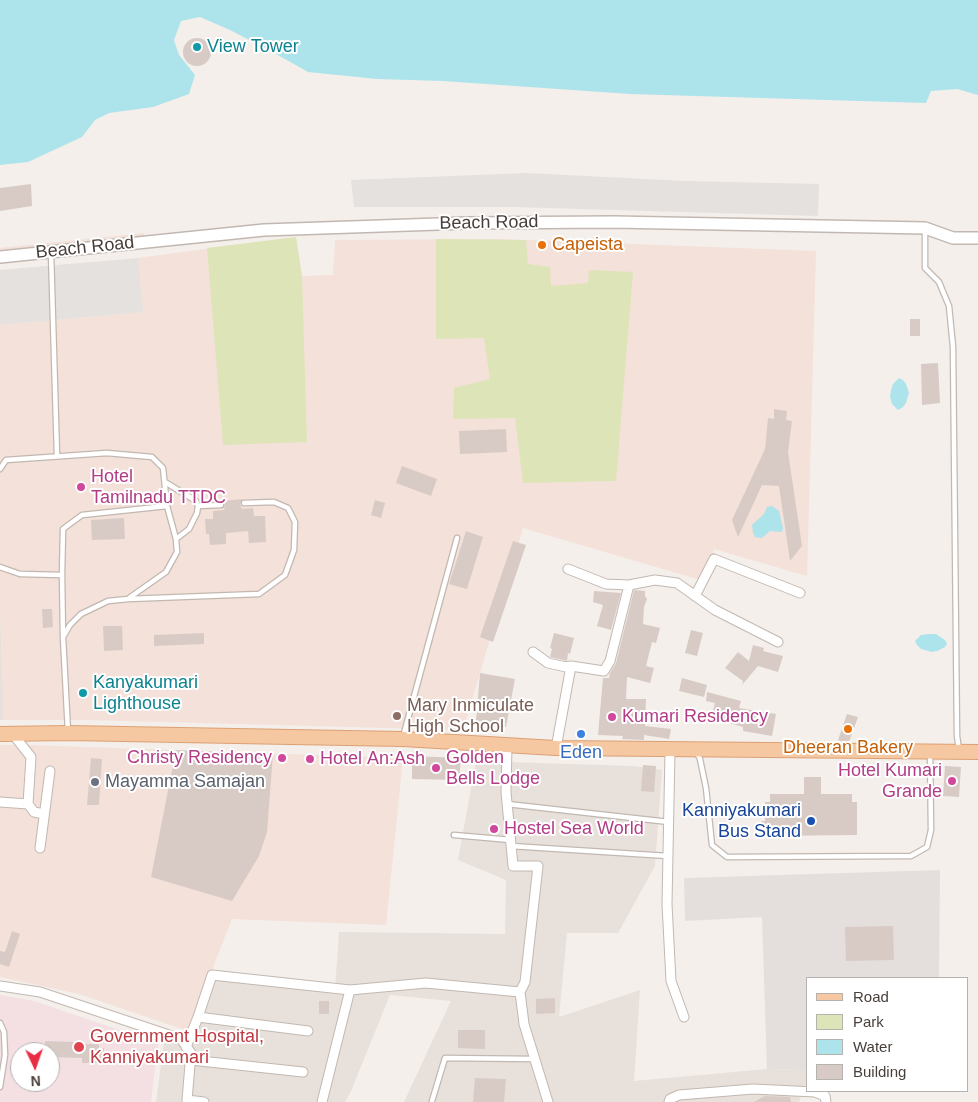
<!DOCTYPE html>
<html>
<head>
<meta charset="utf-8">
<style>
	body { margin:0 }
	#map { position:relative; width:978px; height:1102px; overflow:hidden; background:#f4efeb; font-family:Arial,sans-serif }
	canvas { display:block }
	.legend { position:absolute; left:806px; top:977px; width:162px; height:115px; box-sizing:border-box; background:#fff; border:1px solid #b6b2b0; margin:0; padding:6px 9px; list-style:none; font-size:15px; color:#483f3a }
	.legend li { display:flex; align-items:center; gap:10px; height:25px }
	.legend b { width:25px; border:1px solid #b6b2b0 }
	.north { position:absolute; left:10px; top:1042px; width:50px; height:50px; box-sizing:border-box; background:#fff; border:1px solid #b6b2b0; border-radius:50%; rotate:177deg; font-size:14px; font-weight:700; line-height:20px; text-align:center; color:#483f3a }
	.north::after { content:''; display:block; margin:auto; width:18px; height:22px; background:#e92e44; clip-path:polygon(50% 0,100% 100%,50% 72%,0 100%) }
</style>
</head>
<body>
<div id="map">
<canvas width="978" height="1102"></canvas>
<ul class="legend">
<li><b style="height:6px;background:#f6c8a2"></b>Road</li>
<li><b style="height:14px;background:#dde5b8"></b>Park</li>
<li><b style="height:14px;background:#ade3eb"></b>Water</li>
<li><b style="height:14px;background:#d8cbc5"></b>Building</li>
</ul>
<div class="north">N</div>
</div>
<script>
const g = document.querySelector('canvas').getContext('2d');
g.lineJoin = 'round';
function fill(path, color) {
  g.fillStyle = color;
  g.fill(path, 'evenodd');
}
function shape(rows) {
  const path = new Path2D();
  for (const r of rows) {
    if (r.length === 3) {
      path.moveTo(r[0] + r[2], r[1]);
      path.arc(r[0], r[1], r[2], 0, 2 * Math.PI);
      continue;
    }
    path.moveTo(r[0], r[1]);
    for (let i = 2; i < r.length; i += 2) path.lineTo(r[i], r[i + 1]);
  }
  return path;
}
function strokePath(path, color, width, dash) {
  g.strokeStyle = color;
  g.lineWidth = width;
  g.lineCap = dash ? 'butt' : 'round';
  g.setLineDash(dash || []);
  g.stroke(path);
}
function drawText(font, color, halo, rows, align = 'center') {
  g.font = font + ' Arial,sans-serif';
  g.lineWidth = 4;
  g.setLineDash([]);
  g.textBaseline = 'middle';
  g.strokeStyle = halo;
  g.fillStyle = color;
  for (const [text, x, y, turn = 0] of rows) {
    g.save();
    g.translate(x, y);
    g.rotate((+turn || 0) * Math.PI / 180);
    g.textAlign = isNaN(turn) ? turn : align;
    if (halo) g.strokeText(text, 0, 0);
    g.fillText(text, 0, 0);
    g.restore();
  }
}
const residential = shape([
	[0,604,4,720,0,720],
	[476,761,633,766,662,770,655,866,618,933,567,933,559,1017,640,990,634,1081,767,1069,807,1070,807,1081,799,1102,404,1102,451,1001,390,995,351,1091,345,1102,156,1102,164,1042,188,1031,212,971,335,988,339,932,505,934,506,880,458,860]
]);
const commercial = shape([
	[144,233,144,240,0,254,0,248],
	[296,237,302,276,333,275,335,240,502,239,816,251,807,576,714,549,704,581,523,528,463,730,87,720,4,720,0,604,0,325,142,312,138,258],
	[0,745,30,745,403,758,386,925,232,919,188,1031,79,994,0,977]
]);
const industrial = shape([
	[940,870,939,978,807,978,807,1070,767,1069,762,917,685,921,684,878]
]);
const medical = shape([
	[0,995,34,1001,158,1043,151,1102,0,1102],
	[20,1052,50,1052,50,1082,20,1082]
]);
const green = shape([
	[296,237,302,276,307,442,223,445,207,248],
	[436,239,526,240,528,264,550,267,551,286,588,283,589,270,633,272,616,481,523,483,515,418,453,419,454,388,490,379,484,338,436,339]
]);
const parking = shape([
	[526,173,685,181,819,184,818,216,514,207,354,207,351,180],
	[138,258,143,312,0,325,0,270]
]);
const water = shape([
	[0,0,978,0,978,95,957,89,931,91,926,103,630,94,443,81,377,79,308,72,269,50,230,30,200,17,181,21,174,40,179,55,195,75,189,94,153,107,109,113,95,120,82,137,28,162,0,165],
	[899,378,903,380,906,384,909,393,906,403,903,407,898,410,892,404,890,396,891,390,893,384],
	[772,506,779,511,783,528,782,532,770,531,762,538,755,537,753,533,752,525,764,514,767,507],
	[929,634,936,634,945,640,947,644,945,647,937,651,932,652,921,649,917,645,915,641,921,635]
]);
const building = shape([
	[197,52,14],
	[31,184,32,206,0,211,0,188],
	[910,319,920,319,920,336,910,336],
	[938,363,940,403,922,405,921,364],
	[774,409,787,411,786,420,792,421,788,452,802,546,790,561,779,486,762,485,738,537,732,520,765,449,768,418,774,419],
	[506,429,507,452,460,454,459,431],
	[402,466,437,479,431,496,396,483],
	[242,499,240,504,242,509,253,508,254,516,265,516,266,542,249,543,248,531,226,533,226,544,210,545,209,534,206,534,205,519,213,519,213,511,224,510,225,504,223,501],
	[375,500,385,503,381,518,371,515],
	[124,518,125,539,92,540,91,520],
	[466,531,483,537,467,589,449,584],
	[513,541,526,545,493,642,480,637],
	[634,590,645,591,645,596,647,599,644,607,643,624,660,628,656,643,652,642,646,666,654,668,650,683,627,677,626,699,646,699,645,726,671,729,669,739,644,735,644,740,622,739,623,736,598,735,603,678,609,678,610,673,616,663],
	[594,591,621,593,611,630,597,626,603,605,593,602],
	[42,609,52,609,53,627,43,628],
	[103,626,122,626,123,650,104,651],
	[691,630,703,633,697,656,685,653],
	[204,633,204,644,154,646,154,635],
	[554,633,574,638,570,654,568,653,567,661,550,657,552,649,550,648],
	[753,645,764,648,763,651,783,656,778,672,758,666,742,685,743,681,725,668,738,652,749,661],
	[480,673,515,679,506,727,476,721],
	[682,678,707,685,704,697,679,691],
	[707,692,741,701,739,708,776,714,772,736,743,731,743,727,711,718,715,703,706,701],
	[847,714,858,717,849,742,843,742,838,740],
	[176,750,273,754,267,832,259,856,232,901,151,877],
	[412,756,461,758,459,780,412,779],
	[91,758,102,759,99,805,87,805],
	[643,765,656,766,654,792,641,791],
	[945,766,961,767,959,797,943,796],
	[804,777,821,777,821,794,852,794,852,802,857,802,857,835,761,836,761,821,765,821,765,802,770,802,770,794,804,794],
	[893,926,894,960,846,961,845,927],
	[12,931,20,934,9,967,0,964,0,951,5,952],
	[555,998,555,1013,536,1014,536,999],
	[319,1001,329,1001,329,1014,319,1014],
	[458,1030,485,1030,485,1049,458,1048],
	[45,1041,74,1042,74,1044,99,1044,99,1048,104,1048,103,1063,82,1063,82,1058,50,1057,50,1052,45,1052],
	[475,1078,506,1079,504,1102,473,1102],
	[765,1096,790,1097,791,1102,754,1102]
]);
const service = shape([
	[925,228,925,268,939,282,949,306,953,347,957,736,959,750],
	[51,253,57,456],
	[0,469,6,460,107,453,152,457,163,468,167,506,176,539,177,552,166,572,129,598],
	[165,482,196,501,198,506],
	[176,539,189,529,197,513,198,506,221,505],
	[0,567,20,574,62,575],
	[63,637,70,625,81,614,108,601,128,599,259,594,285,575,294,550,295,522,288,508,274,502,244,503],
	[68,732,63,637,62,575,63,529,82,515,167,506],
	[403,737,457,538],
	[696,751,700,759,706,788,712,845,727,857,911,856,927,847,931,830,930,753],
	[507,804,669,822],
	[454,835,511,840],
	[511,846,668,856],
	[0,1023,4,1032,5,1055,0,1087],
	[432,1101,445,1058,534,1059]
]);
const minor = shape([
	[568,569,606,584,629,585,655,580,677,583,715,610,778,642],
	[695,596,714,559,800,593],
	[533,652,548,663,566,667,571,666],
	[507,746,506,792,513,866,538,866,525,982,520,992,524,1024,548,1102],
	[556,748,571,666,604,671,610,661,629,585],
	[670,750,667,904,671,981,684,1017],
	[0,802,28,804,31,757,12,733],
	[28,804,34,812,44,814],
	[40,848,50,771],
	[0,986,40,992,181,1039,191,1053,187,1100,204,1102],
	[198,1017,212,975,350,990],
	[186,1047,198,1017,308,1031],
	[191,1060,303,1072],
	[322,1102,350,990,426,983,520,992],
	[669,1102,670,1099,679,1095,753,1089,815,1092,825,1096,826,1102]
]);
const tertiary = shape([
	[0,257,264,230,467,223,614,222,925,228,953,238,978,238]
]);
const primary = shape([
	[0,734,68,733,403,739,556,748,978,752]
]);
const markers = [
	[197,47,5,"#0f9aa8"],
	[542,245,5,"#e8710a"],
	[81,487,5,"#d1479c"],
	[83,693,5,"#0f9aa8"],
	[397,716,5,"#8d6e63"],
	[612,717,5,"#d1479c"],
	[848,729,5,"#e8710a"],
	[581,734,5,"#3f7fe0"],
	[282,758,5,"#d1479c"],
	[310,759,5,"#d1479c"],
	[436,768,5,"#d1479c"],
	[952,781,5,"#d1479c"],
	[95,782,5,"#6b7280"],
	[811,821,5,"#1a4fb4"],
	[494,829,5,"#d1479c"],
	[79,1047,6,"#e0444e"]
];
const cultureNames = [
	["View Tower",207,47],
	["Kanyakumari",93,683],
	["Lighthouse",93,704]
];
const streetNames = [
	["Beach Road",489,223,-1],
	["Beach Road",85,248,-6]
];
const foodNames = [
	["Capeista",552,245],
	["Dheeran Bakery",848,748,"center"]
];
const hotelNames = [
	["Hotel",91,477],
	["Tamilnadu TTDC",91,498],
	["Kumari Residency",622,717],
	["Christy Residency",272,758,"right"],
	["Golden",446,758],
	["Bells Lodge",446,779],
	["Hotel An:Ash",320,759],
	["Hotel Kumari",942,771,"right"],
	["Grande",942,792,"right"],
	["Hostel Sea World",504,829]
];
const educationNames = [
	["Mary Inmiculate",407,706],
	["High School",407,727]
];
const shopNames = [
	["Eden",581,753]
];
const worshipNames = [
	["Mayamma Samajan",105,782]
];
const transitNames = [
	["Kanniyakumari",801,811],
	["Bus Stand",801,832]
];
const healthNames = [
	["Government Hospital,",90,1037],
	["Kanniyakumari",90,1058]
];
fill(residential, '#e8e0da');
fill(commercial, '#f4e1d9');
fill(industrial, '#e4dfdd');
fill(medical, '#f4e0e3');
fill(green, '#dde5b8');
fill(parking, '#e4e1df');
fill(water, '#ade3eb');
fill(building, '#d8cbc5');
strokePath(service, '#c2b8b1', 7);
strokePath(minor, '#c2b8b1', 11);
strokePath(tertiary, '#c2b8b1', 14);
strokePath(primary, '#dba073', 16);
strokePath(service, '#fff', 4.5);
strokePath(minor, '#fff', 9);
strokePath(tertiary, '#fff', 11);
strokePath(primary, '#f6c8a2', 14);
for (const [x, y, r, color] of markers) {
  const dot = new Path2D();
  dot.arc(x, y, r, 0, 2 * Math.PI);
  g.fillStyle = color;
  g.fill(dot);
  strokePath(dot, '#fff', 2);
}
drawText('18px', '#0d838f', '#fff', cultureNames, 'left');
drawText('18px', '#483f3a', '#fff', streetNames);
drawText('18px', '#c56008', '#fff', foodNames, 'left');
drawText('18px', '#b23c85', '#fff', hotelNames, 'left');
drawText('18px', '#785e54', '#fff', educationNames, 'left');
drawText('18px', '#366cbe', '#fff', shopNames);
drawText('18px', '#5b616d', '#fff', worshipNames, 'left');
drawText('18px', '#164399', '#fff', transitNames, 'right');
drawText('18px', '#be3a42', '#fff', healthNames, 'left');
</script>
</body>
</html>
